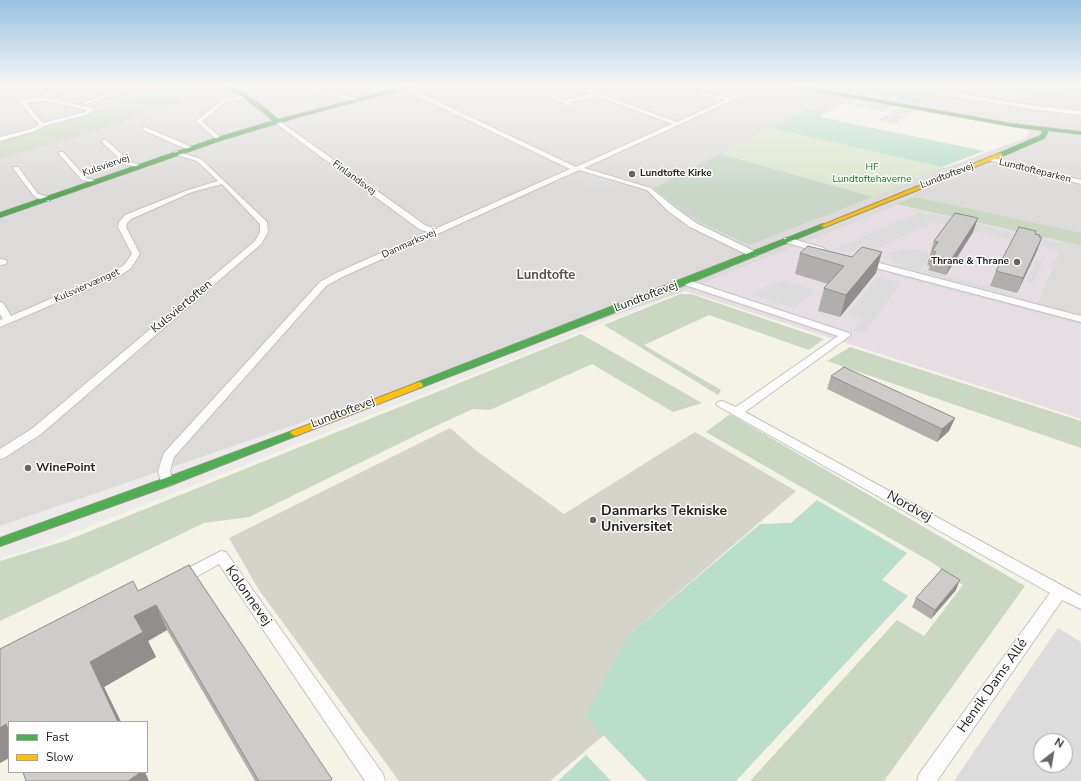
<!DOCTYPE html>
<html>
<head>
<meta charset="utf-8">
<style>
	body { margin:0 }
	#map { position:relative; width:1081px; height:781px; overflow:hidden; background:#edebe9; font-family:"Nunito Sans",sans-serif }
	canvas { display:block }
	.legend { position:absolute; left:8px; top:721px; width:140px; height:52px; box-sizing:border-box; background:#fff; border:1px solid #a5a5a5; margin:0; padding:5px 7px; list-style:none; font-size:12px; color:#1f1f1f }
	.legend li { display:flex; align-items:center; gap:8px; height:20px }
	.legend b { width:20px; border:1px solid #a5a5a5 }
	.north { position:absolute; left:1033px; top:733px; width:40px; height:40px; box-sizing:border-box; background:#fff; border:1px solid #a5a5a5; border-radius:50%; rotate:31deg; font-size:11px; font-weight:700; line-height:16px; text-align:center; color:#1f1f1f }
	.north::after { content:''; display:block; margin:auto; width:14px; height:18px; background:#676666; clip-path:polygon(50% 0,100% 100%,50% 72%,0 100%) }
</style>
</head>
<body>
<div id="map">
<canvas width="1081" height="781"></canvas>
<ul class="legend">
<li><b style="height:5px;background:#4caf50"></b>Fast</li>
<li><b style="height:5px;background:#ffc107"></b>Slow</li>
</ul>
<div class="north">N</div>
</div>
<script>
const g = document.querySelector('canvas').getContext('2d');
g.lineJoin = 'round';
function fill(path, color) {
  g.fillStyle = color;
  g.fill(path, 'evenodd');
}
function shape(rows) {
  const path = new Path2D();
  for (const r of rows) {
    path.moveTo(r[0], r[1]);
    for (let i = 2; i < r.length; i += 2) path.lineTo(r[i], r[i + 1]);
  }
  return path;
}
function strokePath(path, color, width, dash) {
  g.strokeStyle = color;
  g.lineWidth = width;
  g.lineCap = dash ? 'butt' : 'round';
  g.setLineDash(dash || []);
  g.stroke(path);
}
function drawText(font, color, halo, rows, align = 'center') {
  g.font = font + ' "Nunito Sans",sans-serif';
  g.lineWidth = 3;
  g.setLineDash([]);
  g.textBaseline = 'middle';
  g.strokeStyle = halo;
  g.fillStyle = color;
  for (const [text, x, y, turn = 0] of rows) {
    g.save();
    g.translate(x, y);
    g.rotate((+turn || 0) * Math.PI / 180);
    g.textAlign = isNaN(turn) ? turn : align;
    if (halo) g.strokeText(text, 0, 0);
    g.fillText(text, 0, 0);
    g.restore();
  }
}
const residential = shape([
	[0,85,1081,85,1081,317,1037,305,1063,242,898,205,685,291,0,526]
]);
const industrial = shape([
	[898,205,1063,242,1037,305,1081,317,1081,419,685,291]
]);
const education = shape([
	[843,103,883,111,892,106,1023,129,1030,132,1025,138,945,168,771,128,808,109,827,112],
	[685,291,1081,419,1081,781,0,781,0,559,37,547],
	[9,722,147,722,147,772,9,772],
	[1041,741,1065,741,1065,765,1041,765]
]);
const construction = shape([
	[450,428,478,452,564,514,695,432,796,491,629,635,604,735,550,781,399,781,259,590,229,538]
]);
const grass = shape([
	[337,85,406,85,376,93],
	[771,128,942,167,873,197,720,154]
]);
const forest = shape([
	[180,85,212,86,173,98,185,103,183,104,135,115,126,122,0,159,0,140,96,112],
	[797,85,843,85,860,88,848,94],
	[914,197,1081,233,1081,245,896,204],
	[680,294,691,294,824,339,809,350,709,315,644,345,721,390,718,395,604,325],
	[581,334,702,403,673,412,592,364,490,410,473,409,425,431,249,517,204,523,0,621,0,561,68,540],
	[850,347,1081,421,1081,448,827,361],
	[730,414,1025,586,884,781,750,781,897,620,924,636,963,585,933,563,706,432]
]);
const cemetery = shape([
	[720,154,873,197,749,245,698,221,681,210,654,188]
]);
const pitch = shape([
	[878,85,950,85,920,103,862,93],
	[961,85,1081,85,1081,95,1065,95,1063,101],
	[808,109,827,112,820,117,984,151,942,167,771,128],
	[817,500,907,553,882,580,908,596,736,781,647,781,586,717,629,635,760,524,791,523],
	[586,755,611,781,558,781]
]);
const parking = shape([
	[899,108,914,111,894,124,878,120],
	[580,173,587,175,589,174,620,182,604,190,566,180],
	[919,213,927,215,929,213,1072,246,1069,253,928,221,925,222,930,224,867,253,861,251,841,251,835,248],
	[906,249,930,252,927,254,930,256,918,272,898,266,890,259,890,254,892,252],
	[1036,260,1043,262,1033,284,1026,282],
	[924,270,1025,297,1024,300,922,273],
	[892,271,1081,321,1081,325,890,274],
	[877,277,901,283,864,333,854,330,863,318,848,314],
	[782,280,816,290,795,308,750,294],
	[1058,628,1081,642,1081,781,954,781],
	[1041,741,1065,741,1065,765,1041,765]
]);
const street = shape([
	[9,85,17,85,11,87,9,85],
	[72,85,79,85,47,96,42,95,72,85],
	[136,85,143,85,87,104,82,103,136,85],
	[290,85,299,85,361,100,358,102,290,85],
	[522,85,528,85,535,89,531,90,522,85],
	[569,85,576,85,677,122,725,100,700,95,700,93,730,98,760,85,766,85,584,168,651,188,674,207,696,223,756,252,757,254,756,256,750,256,690,227,668,211,647,190,579,170,342,277,326,286,174,457,170,471,173,482,172,485,167,486,162,485,158,471,164,453,320,282,336,273,428,232,419,229,274,122,274,120,278,120,425,225,435,229,570,169,403,89,403,87,407,87,576,167,672,124,597,96,569,102,574,104,571,106,549,97,552,95,564,100,592,94,569,85],
	[0,91,9,93,10,94,0,98,0,94,1,94,0,94,0,91],
	[954,93,1029,105,1081,111,1081,115,1029,109,952,96,952,94,954,93],
	[245,95,248,97,247,98,226,102,202,121,221,138,221,140,217,140,196,121,222,100,245,95],
	[46,97,94,109,89,114,44,126,35,131,0,141,0,137,31,129,39,125,19,101,19,99,24,100,46,97],
	[46,101,87,110,85,112,43,123,26,103,46,101],
	[145,127,192,147,193,148,190,150,181,147,143,130,142,129,145,127],
	[102,140,106,140,130,162,140,165,140,167,126,165,102,142,102,140],
	[176,151,201,159,267,222,268,232,261,244,41,434,4,458,0,459,0,449,33,428,255,241,260,232,260,224,222,184,192,192,131,219,127,223,126,227,140,254,130,269,119,276,0,327,0,320,3,319,0,314,0,302,3,303,11,316,113,272,124,265,132,254,118,227,119,222,125,215,188,190,218,181,197,161,174,154,173,153,176,151],
	[59,152,63,152,86,178,96,181,96,183,82,180,59,154,59,152],
	[990,157,1081,180,1081,184,988,160,987,159,990,157],
	[14,167,18,167,38,194,49,197,49,201,43,201,34,196,13,168,14,167],
	[784,238,790,238,824,248,825,250,824,252,818,252,784,242,784,238],
	[0,259,6,260,7,262,6,264,0,265,0,259],
	[864,259,1081,316,1081,322,861,264,860,262,864,259],
	[685,279,849,333,851,335,745,412,1081,596,1081,609,1062,600,937,781,917,781,919,774,1050,593,718,406,716,404,718,402,722,401,736,407,838,336,682,284,681,282,682,280,685,279],
	[221,551,226,552,383,774,385,781,365,781,219,564,187,582,182,584,177,582,175,578,177,574,221,551]
]);
const fast = shape([
	[217,85,223,85,241,92,266,109,278,120,412,85,419,85,301,116,221,140,0,217,0,213,217,138,274,121,262,111,239,94,217,85],
	[784,85,793,85,1012,124,1081,132,1081,134,1047,130,1047,133,1044,138,1000,157,997,155,998,154,1040,136,1043,133,1042,130,1012,126,784,85],
	[823,224,825,225,825,227,677,288,422,387,419,388,415,385,416,383,823,224],
	[295,430,298,431,300,433,298,435,171,485,0,546,0,538,163,479,295,430]
]);
const slow = shape([
	[1000,153,1003,155,1002,156,825,227,820,226,1000,153],
	[419,382,422,383,423,385,422,387,298,435,295,436,290,433,292,431,419,382]
]);
const wall = shape([
	[978,218,973,232,946,275,928,270,930,266,927,265,934,241],
	[1035,234,1039,237,1037,251,1017,293,990,286,996,271],
	[800,253,876,273,840,317,818,311,824,288,828,284,795,274],
	[831,376,955,418,949,431,937,442,827,389],
	[189,565,332,781,255,781,167,630,148,641,156,657,104,687,121,722,9,722,9,758,0,763,0,649,133,581,138,591],
	[956,590,931,619,912,607,916,598]
]);
const shadedWall = shape([
	[978,218,973,232,946,275,951,260],
	[1042,237,1037,251,1017,293,1023,278],
	[882,252,876,273,840,317,846,295],
	[955,418,949,431,937,442,942,429],
	[960,580,956,590,931,619,935,610],
	[156,605,167,630,148,641,156,657,104,687,121,722,118,722,90,662,134,616],
	[6,724,9,728,9,758,0,763,0,728],
	[141,772,145,772,149,781,128,781]
]);
const building = shape([
	[955,213,978,218,951,260,933,256,936,252,932,251,938,242,934,241,955,213],
	[1019,227,1036,231,1035,234,1040,235,1039,237,1042,237,1023,278,996,271,1019,227],
	[808,246,852,257,862,247,882,252,846,295,824,288,844,266,800,253,808,246],
	[844,367,955,418,942,429,831,376,844,367],
	[189,565,332,779,330,781,259,781,156,605,134,616,143,632,90,662,118,722,9,722,9,732,6,724,0,728,0,649,133,581,138,591,189,565],
	[942,569,960,580,935,610,916,598,942,569],
	[23,772,141,772,128,781,26,781,23,772]
]);
const markers = [
	[632,174,4,"#676666"],
	[1017,262,4,"#676666"],
	[28,468,4,"#676666"],
	[593,520,4,"#676666"]
];
const farStreetnames = [
	["Kulsviervej",106,166,-19],
	["Lundtofteparken",1035,171,14],
	["Lundtoftevej",947,176,-21],
	["Finlandsvej",354,178,36],
	["Danmarksvej",409,244,-24],
	["Kulsviervænget",87,286,-24]
];
const farParknames = [
	["HF",872,168],
	["Lundtoftehaverne",872,180]
];
const farPoinames = [
	["Lundtofte Kirke",640,174],
	["Thrane & Thrane",1009,262,"right"]
];
const streetNames = [
	["Lundtoftevej",646,297,-21],
	["Kulsviertoften",182,307,-40],
	["Lundtoftevej",343,413,-21]
];
const poiNames = [
	["WinePoint",36,468]
];
const farDistrictnames = [
	["Lundtofte",546,276]
];
const nearStreetnames = [
	["Nordvej",909,507,29],
	["Kolonnevej",248,596,55],
	["Henrik Dams Allé",993,686,-55]
];
const nearPoinames = [
	["Danmarks Tekniske",601,512],
	["Universitet",601,528]
];
fill(residential, '#dcdbda');
fill(industrial, '#e6dee3');
fill(education, '#f5f3e6');
fill(construction, '#d5d4cb');
fill(grass, '#dbe6cb');
fill(forest, '#cbd8c1');
fill(cemetery, '#c9d6c8');
fill(pitch, '#b9decc');
fill(parking, '#dddcdc');
strokePath(street, '#c3c2c1', 2);
strokePath(fast, '#949583', 2);
strokePath(slow, '#949583', 2);
fill(street, '#fcfcfc');
fill(fast, '#4caf50');
fill(slow, '#ffc107');
fill(wall, '#b1afae');
fill(shadedWall, '#908f8d');
fill(building, '#ceccca');
strokePath(building, '#908f8d', 1);
const sky = g.createLinearGradient(0, 0, 0, 194);
sky.addColorStop(0, '#98c2e3');
sky.addColorStop(0.44, '#f7f6f5');
sky.addColorStop(1, '#f7f6f500');
g.fillStyle = sky;
g.fillRect(0, 0, 1081, 194);
for (const [x, y, r, color] of markers) {
  const dot = new Path2D();
  dot.arc(x, y, r, 0, 2 * Math.PI);
  g.fillStyle = color;
  g.fill(dot);
  strokePath(dot, '#fff', 1.5);
}
drawText('10px', '#1f1f1f', '#fff', farStreetnames);
drawText('10px', '#19711b', '#fff', farParknames);
drawText('bold 10px', '#1f1f1f', '#fff', farPoinames, 'left');
drawText('12px', '#1f1f1f', '#fff', streetNames);
drawText('bold 12px', '#1f1f1f', '#fff', poiNames, 'left');
drawText('bold 13px', '#525252', '#fff', farDistrictnames);
drawText('14px', '#1f1f1f', '#fff', nearStreetnames);
drawText('bold 14px', '#1f1f1f', '#fff', nearPoinames, 'left');
</script>
</body>
</html>
